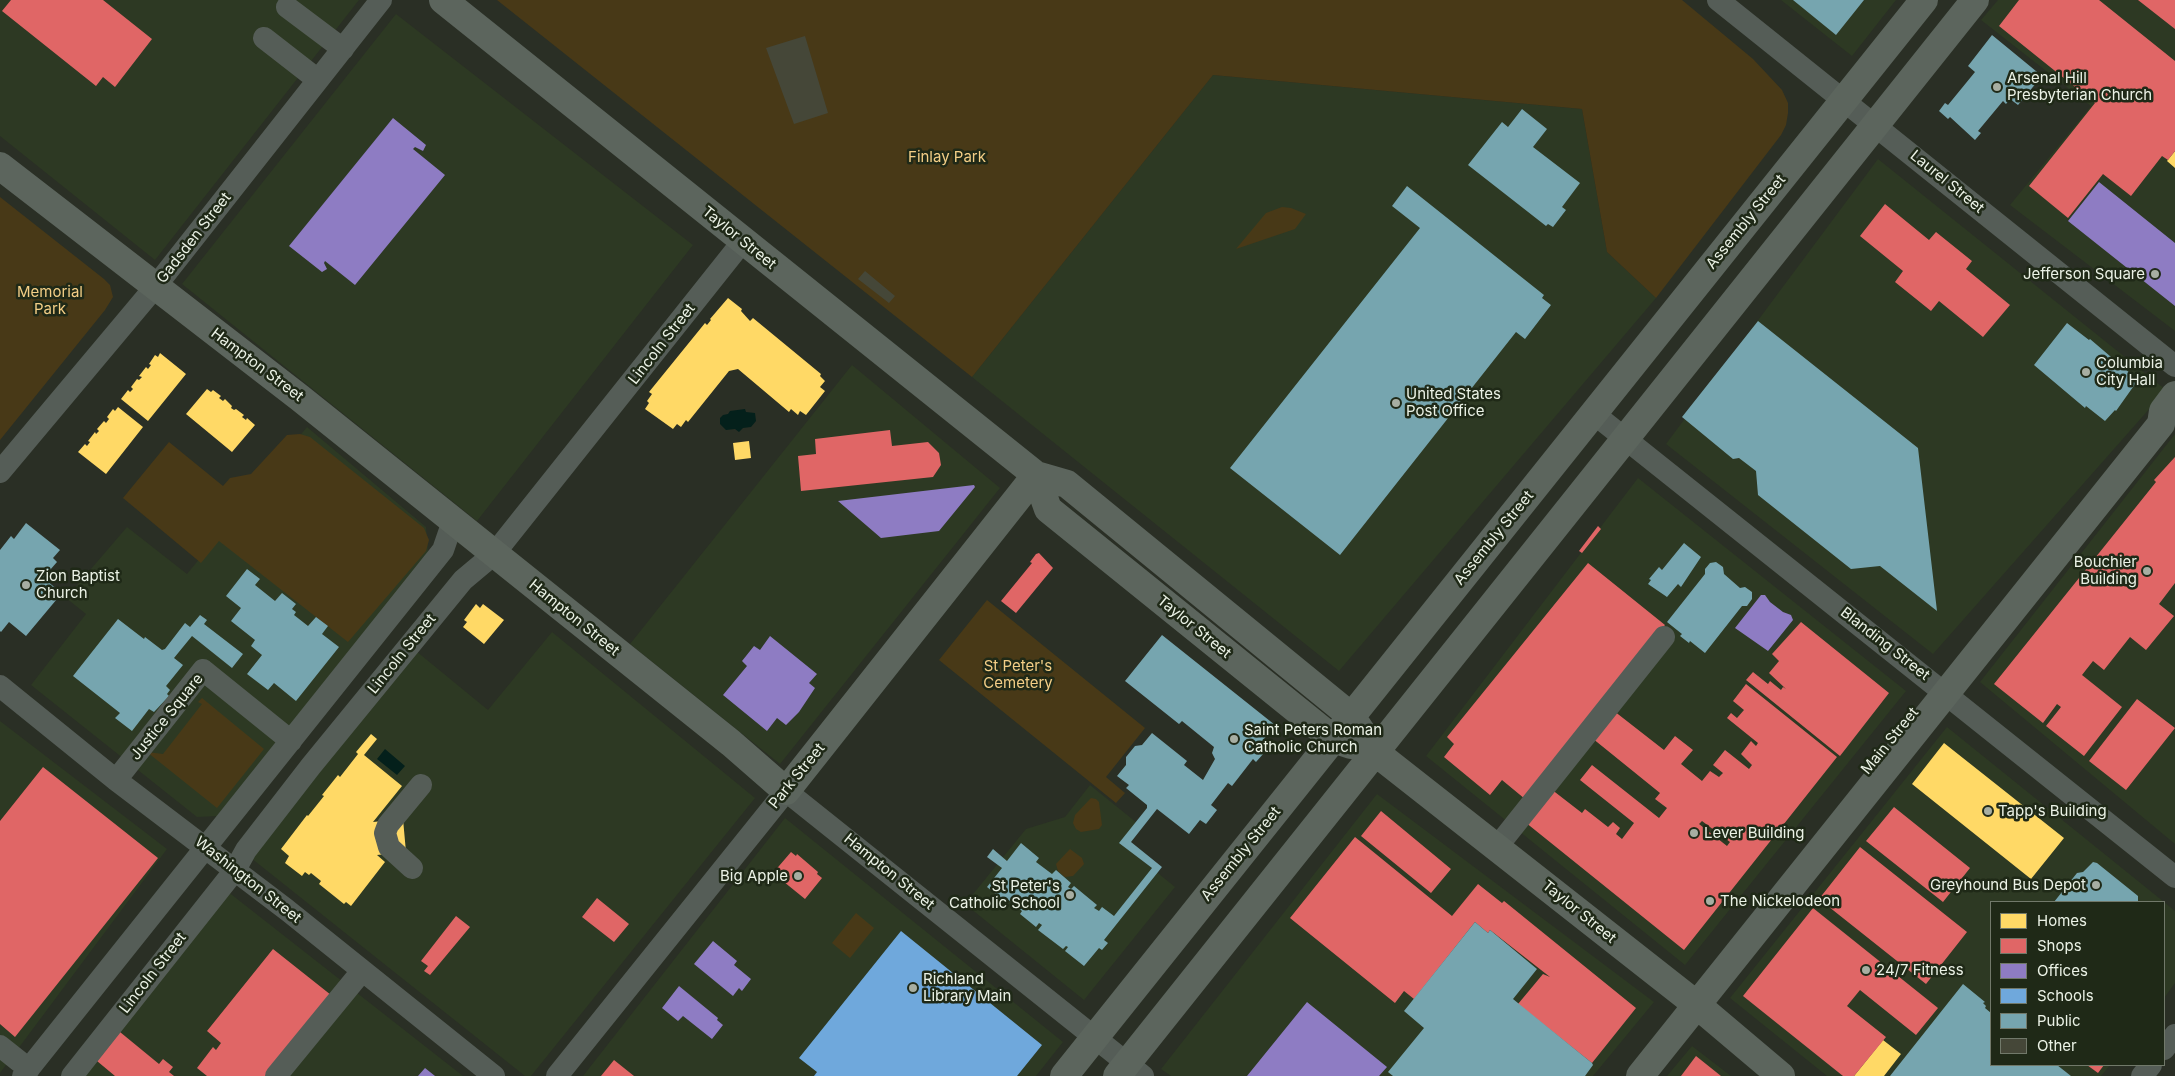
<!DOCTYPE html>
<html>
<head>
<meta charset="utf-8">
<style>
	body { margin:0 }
	#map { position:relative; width:2175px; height:1076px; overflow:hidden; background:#2a2f25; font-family:Inter,sans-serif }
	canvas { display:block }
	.legend { position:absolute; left:1990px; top:901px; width:175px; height:165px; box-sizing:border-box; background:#1f2917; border:1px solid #71796a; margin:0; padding:6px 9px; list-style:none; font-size:15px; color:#ebf2e6 }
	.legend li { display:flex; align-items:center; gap:10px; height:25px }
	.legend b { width:25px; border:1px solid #71796a }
</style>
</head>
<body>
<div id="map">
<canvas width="2175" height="1076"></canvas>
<ul class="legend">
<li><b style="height:14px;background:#ffd966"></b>Homes</li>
<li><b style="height:14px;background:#e06666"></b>Shops</li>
<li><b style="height:14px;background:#8e7cc3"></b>Offices</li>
<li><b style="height:14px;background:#6fa8dc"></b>Schools</li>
<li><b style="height:14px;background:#76a5af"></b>Public</li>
<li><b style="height:14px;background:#454738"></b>Other</li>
</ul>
</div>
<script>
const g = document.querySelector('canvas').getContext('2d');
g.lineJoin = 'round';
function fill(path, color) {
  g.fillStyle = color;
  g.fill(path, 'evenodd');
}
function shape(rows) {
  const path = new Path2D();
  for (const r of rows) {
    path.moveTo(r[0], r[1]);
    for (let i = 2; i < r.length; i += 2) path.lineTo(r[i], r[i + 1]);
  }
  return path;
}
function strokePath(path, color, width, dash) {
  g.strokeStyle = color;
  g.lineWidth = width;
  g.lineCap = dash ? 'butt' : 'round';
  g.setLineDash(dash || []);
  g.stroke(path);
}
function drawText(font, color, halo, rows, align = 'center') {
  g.font = font + ' Inter,sans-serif';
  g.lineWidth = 5;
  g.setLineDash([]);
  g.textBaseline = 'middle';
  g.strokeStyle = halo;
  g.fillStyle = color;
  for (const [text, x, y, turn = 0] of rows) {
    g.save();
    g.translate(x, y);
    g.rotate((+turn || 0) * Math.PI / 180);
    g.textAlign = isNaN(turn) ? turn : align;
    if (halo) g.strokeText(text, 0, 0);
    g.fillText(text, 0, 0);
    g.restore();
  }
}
const built = shape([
	[0,0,359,0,155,260,0,136],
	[1781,0,1896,0,1852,56],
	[1998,0,2175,0,2175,331,2010,205,2091,106,1981,20],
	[396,14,693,245,477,521,182,284],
	[1213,75,1582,109,1607,252,1656,298,1339,671,972,377],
	[1878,159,2166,390,1933,654,1666,444],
	[852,365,1000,488,780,764,630,644],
	[307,427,426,527,428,553,217,816,197,817,31,685,86,614,66,598,127,527,187,574],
	[2175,434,2175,844,1980,682],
	[1638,478,1906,691,1685,965,1426,756],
	[552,632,755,798,531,1076,525,1076,251,858,416,651,488,710],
	[0,721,167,849,0,1073],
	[1947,727,2164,902,1991,902,1991,1065,2110,1065,2101,1076,1827,1076,1730,998],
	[1090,785,1137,823,1121,843,1175,887,1084,1000,965,904,1026,829,1065,817],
	[1377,794,1654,1002,1593,1076,1171,1076,1161,1069],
	[785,818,1063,1042,1036,1076,583,1076],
	[227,891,463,1076,82,1076],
	[2164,902,2175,911,2175,983,2164,998],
	[1692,1046,1731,1076,1667,1076]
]);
const green = shape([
	[497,0,1682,0,1753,59,1782,90,1788,103,1788,113,1786,125,1781,135,1656,298,1607,252,1582,109,1213,75,972,377],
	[0,197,104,279,110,285,113,297,105,310,0,440],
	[1282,207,1291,208,1306,214,1295,229,1236,249,1266,213],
	[300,434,310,437,424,528,429,540,426,551,348,642,219,541,201,563,123,498,169,442,223,486,230,478,251,474,287,435],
	[987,600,1145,728,1106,777,1125,793,1116,803,939,660],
	[202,698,264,749,217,808,147,752,163,754,202,704,198,702],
	[1091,798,1096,799,1099,802,1102,825,1099,829,1081,832,1076,829,1073,823,1075,815],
	[1070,849,1082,858,1084,864,1073,876,1065,877,1058,871,1056,864],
	[856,913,874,928,850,958,832,943]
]);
const water = shape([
	[745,409,746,412,755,413,756,421,751,427,743,428,739,432,735,429,726,430,720,424,720,418,723,415,728,414,730,411],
	[385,749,405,766,397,775,377,759]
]);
const homes = shape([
	[2175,151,2175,168,2167,161],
	[728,298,742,309,741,311,750,321,753,318,821,374,820,376,825,381,820,387,825,391,806,415,800,411,798,415,791,409,789,412,738,369,729,371,688,422,686,420,681,427,677,424,673,429,645,409,649,403,647,401,652,394,649,392,705,323,707,325,711,320,710,319],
	[160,353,186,374,148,421,121,399,128,390,130,392,133,389,131,387,137,379,139,380,142,377,139,376,146,367,148,369,151,365,149,364,155,355,158,357],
	[207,389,211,392,213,390,221,396,219,398,223,401,225,399,232,406,231,408,234,410,236,409,244,415,242,417,246,420,247,418,255,425,232,452,186,414],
	[118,407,143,427,106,474,78,452,85,444,87,446,90,442,88,441,95,432,96,434,99,431,97,429,104,421,106,423,109,419,107,417,113,409,115,411],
	[749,441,751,458,735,460,733,443],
	[476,604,480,608,483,604,504,620,484,644,463,627,467,622,464,620],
	[371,734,377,739,364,755,402,786,373,822,403,819,406,852,377,855,385,862,351,906,346,902,344,904,319,884,321,881,311,873,309,875,305,872,302,876,285,863,289,856,281,849,307,815,308,816,324,796,322,795,338,775,340,777,358,754,356,752],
	[1944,743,2064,838,2031,879,1912,784],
	[1883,1040,1901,1054,1884,1076,1854,1076]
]);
const shops = shape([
	[11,0,103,0,152,39,115,87,103,77,96,86,2,11],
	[2019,0,2099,0,2175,61,2175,151,2168,160,2162,156,2131,196,2103,174,2068,218,2029,186,2095,103,1999,26],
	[2138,0,2175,0,2175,29],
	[1885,204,1929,240,1936,232,1972,261,1966,269,2010,305,1983,337,1939,301,1931,311,1895,282,1903,271,1860,236],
	[890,430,892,446,928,442,939,453,941,465,933,477,801,491,798,456,816,454,815,439],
	[2175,457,2175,583,2159,604,2174,616,2146,650,2130,637,2104,670,2093,661,2082,675,2122,707,2084,756,2046,726,2061,707,2057,704,2043,723,1994,684,2156,482,2154,480],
	[1598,526,1601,529,1582,553,1579,551],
	[1039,553,1053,568,1016,613,1001,601,1032,563,1030,562,1036,554],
	[1588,563,1665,625,1525,799,1502,780,1490,795,1444,757,1454,744,1447,737],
	[1801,622,1889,693,1840,756,1746,680,1753,672,1768,684,1770,681,1781,690,1783,687,1786,689,1769,673,1779,661,1772,654],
	[1746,684,1837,757,1684,950,1525,822,1551,789,1582,813,1585,809,1608,827,1613,822,1620,828,1616,834,1622,839,1634,823,1580,780,1592,765,1659,818,1667,808,1655,799,1660,793,1592,738,1614,711,1664,750,1675,736,1693,750,1681,764,1702,781,1710,771,1719,777,1723,773,1713,765,1725,750,1749,769,1752,765,1741,754,1751,741,1756,746,1758,743,1727,718,1731,713,1737,718,1744,710,1733,701],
	[1702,821,1730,842,1727,846,1699,824],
	[2137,699,2175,728,2126,790,2089,761],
	[43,767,158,858,15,1037,0,1024,0,821],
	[1894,807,1970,868,1943,902,1866,841],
	[1381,811,1451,869,1431,893,1361,836],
	[1355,837,1452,916,1478,884,1502,903,1504,901,1636,1008,1592,1063,1518,1004,1543,974,1550,977,1490,930,1488,933,1475,922,1414,999,1404,991,1395,1003,1290,918],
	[1860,847,1967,932,1926,984,1819,899],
	[791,852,796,856,797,854,818,872,817,874,822,878,805,899,773,873],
	[597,898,629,924,614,942,582,917],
	[1813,908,1938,1008,1916,1035,1860,990,1847,1006,1886,1037,1854,1076,1843,1076,1743,996],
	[456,916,470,927,430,975,424,971,428,966,421,961],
	[273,949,331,995,267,1076,207,1076,197,1068,213,1047,216,1050,221,1043,207,1031],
	[120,1032,159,1064,163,1059,173,1067,169,1072,174,1076,115,1076,97,1061],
	[1696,1056,1721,1076,1681,1076],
	[614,1060,634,1076,601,1076],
	[2087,1065,2104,1065,2098,1073]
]);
const offices = shape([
	[393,118,426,145,423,151,415,147,413,149,445,175,355,285,325,261,324,263,327,269,322,272,289,246],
	[2099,182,2175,243,2175,306,2068,221],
	[974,485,975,487,939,531,881,538,838,501],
	[1761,595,1765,595,1770,602,1783,612,1791,615,1793,620,1768,651,1735,628],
	[770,636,817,674,809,683,815,688,799,712,786,725,777,718,767,731,723,695,747,666,742,661,754,646,760,650],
	[713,941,737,961,734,965,751,979,742,991,739,988,733,996,694,964],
	[679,986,718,1018,717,1020,723,1025,712,1039,683,1016,678,1021,662,1008],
	[1307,1002,1387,1067,1379,1076,1247,1076],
	[425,1068,435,1076,418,1076]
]);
const schools = shape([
	[901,931,1042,1045,1017,1076,814,1076,817,1072,799,1058]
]);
const public = shape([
	[1793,0,1864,0,1836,35],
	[1992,35,2042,76,2018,105,2010,99,2006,104,2003,101,1978,131,1981,133,1975,140,1950,117,1948,119,1939,111,1945,103,1948,105,1975,72,1968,66],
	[1522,109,1547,129,1533,147,1580,183,1562,207,1566,210,1553,227,1548,224,1546,226,1468,165,1502,122,1508,127],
	[1407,186,1544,295,1542,298,1551,305,1525,339,1516,332,1340,555,1230,468,1420,228,1392,206],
	[1758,321,1918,448,1937,611,1880,566,1851,569,1758,495,1756,471,1739,458,1733,459,1682,417],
	[2067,323,2089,340,2090,339,2138,380,2116,411,2115,410,2105,421,2086,406,2085,408,2034,365],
	[26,523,60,550,53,558,57,562,43,578,62,593,26,636,9,622,1,632,0,631,0,550,11,536,14,539],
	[1684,543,1701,557,1681,587,1678,584,1667,597,1648,584,1651,580,1649,579,1659,567,1662,570],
	[1716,562,1723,567,1724,574,1740,588,1745,587,1752,592,1752,599,1747,606,1742,606,1705,653,1690,641,1689,643,1680,636,1682,634,1667,622,1705,574,1705,569,1710,563],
	[247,569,260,579,255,585,275,601,282,593,296,604,292,609,296,612,294,615,308,626,316,617,328,626,322,634,339,647,296,701,274,683,268,690,247,674,262,655,251,646,255,640,231,621,241,608,226,596],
	[200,615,207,620,204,624,243,654,232,668,192,636,174,658,183,665,166,686,170,690,167,694,169,696,154,712,149,709,132,731,115,718,120,713,73,676,118,619,144,639,145,637,162,650,165,649,185,623,190,627],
	[1162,635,1275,725,1257,748,1264,753,1256,762,1253,759,1232,786,1228,783,1211,805,1217,810,1206,824,1200,820,1189,834,1157,809,1131,842,1162,867,1104,940,1108,943,1102,950,1099,948,1084,966,1065,951,1068,947,1066,946,1063,949,1038,930,1042,925,1039,923,1036,927,1020,914,1022,911,1005,897,1003,900,987,887,1002,868,987,857,993,849,1007,861,1021,843,1039,858,1036,862,1052,874,1056,870,1071,883,1068,887,1071,889,1074,886,1097,905,1094,908,1099,911,1102,907,1114,916,1152,868,1119,843,1147,808,1147,805,1126,788,1129,785,1117,776,1126,765,1126,757,1135,746,1142,745,1152,733,1187,761,1184,765,1203,780,1215,759,1212,753,1214,747,1182,721,1179,724,1125,681],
	[2093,862,2097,863,2138,896,2138,902,2054,902,2077,873,2083,872],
	[1475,922,1488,933,1490,930,1537,969,1513,999,1592,1063,1593,1065,1585,1076,1393,1076,1388,1072,1424,1028,1404,1011],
	[1963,984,1985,1002,1983,1003,1986,1006,1985,1008,1991,1013,1991,1065,2057,1065,2071,1076,1890,1076]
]);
const building = shape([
	[805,36,828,113,794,124,766,48],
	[865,271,895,296,889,303,858,279]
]);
const minor = shape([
	[1718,0,2175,366],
	[287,7,343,49],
	[264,38,318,80],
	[1593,413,2175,877],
	[0,472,155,287,381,0],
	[0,686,116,780,287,910,494,1076],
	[116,780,203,670,291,741],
	[1497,847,1664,637],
	[412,868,389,847,385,833,388,825,421,785],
	[0,1046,29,1069],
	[2164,1049,2175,1035],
	[23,1076,443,550,453,521],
	[72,1076,235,870,246,850,311,766,463,580,494,554,743,241],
	[276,1076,362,971],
	[557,1076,786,791,1143,1076],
	[2142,1076,2151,1065]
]);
const major = shape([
	[443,0,1036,475,1067,484,1351,716,1375,752,1697,1005,1781,1076],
	[0,166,300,398,731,743,786,791,1036,475],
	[1036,475,1048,509,1333,739,1351,745],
	[1064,1076,1924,0],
	[1117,1076,1975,0],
	[1640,1076,2161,424,2163,411,2175,395]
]);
const markers = [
	[1997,87,5,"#a7aea2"],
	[2155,274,5,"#a7aea2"],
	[2086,372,5,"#a7aea2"],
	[1396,403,5,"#a7aea2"],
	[2147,571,5,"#a7aea2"],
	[26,585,5,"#a7aea2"],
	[1234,739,5,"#a7aea2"],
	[1988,811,5,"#a7aea2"],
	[1694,833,5,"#a7aea2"],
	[798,876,5,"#a7aea2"],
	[2096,885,5,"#a7aea2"],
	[1070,895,5,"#a7aea2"],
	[1710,901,5,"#a7aea2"],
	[1866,970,5,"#a7aea2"],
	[913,988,5,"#a7aea2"]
];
const poiNames = [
	["Arsenal Hill",2007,78],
	["Presbyterian Church",2007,95],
	["Jefferson Square",2145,274,"right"],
	["Columbia",2096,363],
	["City Hall",2096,380],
	["United States",1406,394],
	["Post Office",1406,411],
	["Bouchier",2137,562,"right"],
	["Building",2137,579,"right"],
	["Zion Baptist",36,576],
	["Church",36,593],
	["Saint Peters Roman",1244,730],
	["Catholic Church",1244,747],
	["Tapp's Building",1998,811],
	["Lever Building",1704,833],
	["Big Apple",788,876,"right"],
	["Greyhound Bus Depot",2086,885,"right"],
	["St Peter's",1060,886,"right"],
	["Catholic School",1060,903,"right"],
	["The Nickelodeon",1720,901],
	["24/7 Fitness",1876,970],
	["Richland",923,979],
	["Library Main",923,996]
];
const parkNames = [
	["Finlay Park",947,157],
	["Memorial",50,292],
	["Park",50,309],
	["St Peter's",1018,666],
	["Cemetery",1018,683]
];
const streetNames = [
	["Laurel Street",1947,182,39],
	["Assembly Street",1746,222,-51],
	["Gadsden Street",194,238,-52],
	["Taylor Street",739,238,39],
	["Lincoln Street",662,344,-52],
	["Hampton Street",257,365,37],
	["Assembly Street",1494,538,-51],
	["Hampton Street",574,618,39],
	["Taylor Street",1194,627,39],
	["Blanding Street",1885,644,38],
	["Lincoln Street",402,654,-51],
	["Justice Square",167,717,-51],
	["Main Street",1890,741,-51],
	["Park Street",797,776,-51],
	["Assembly Street",1241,854,-51],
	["Hampton Street",889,872,39],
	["Washington Street",248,880,38],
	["Taylor Street",1579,912,39],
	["Lincoln Street",153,973,-52]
];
fill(built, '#2d3923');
fill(green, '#483917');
fill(water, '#04201b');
fill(homes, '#ffd966');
fill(shops, '#e06666');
fill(offices, '#8e7cc3');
fill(schools, '#6fa8dc');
fill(public, '#76a5af');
fill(building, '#454738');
strokePath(minor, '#555d57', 22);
strokePath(major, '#5c655d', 28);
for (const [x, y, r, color] of markers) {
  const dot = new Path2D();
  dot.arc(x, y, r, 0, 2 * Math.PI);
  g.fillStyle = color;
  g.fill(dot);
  strokePath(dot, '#1f2917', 2);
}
drawText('15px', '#ebf2e6', '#1f2917', poiNames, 'left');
drawText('15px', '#f3ce86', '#1f2917', parkNames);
drawText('15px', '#ebf2e6', '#1f2917', streetNames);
</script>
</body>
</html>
